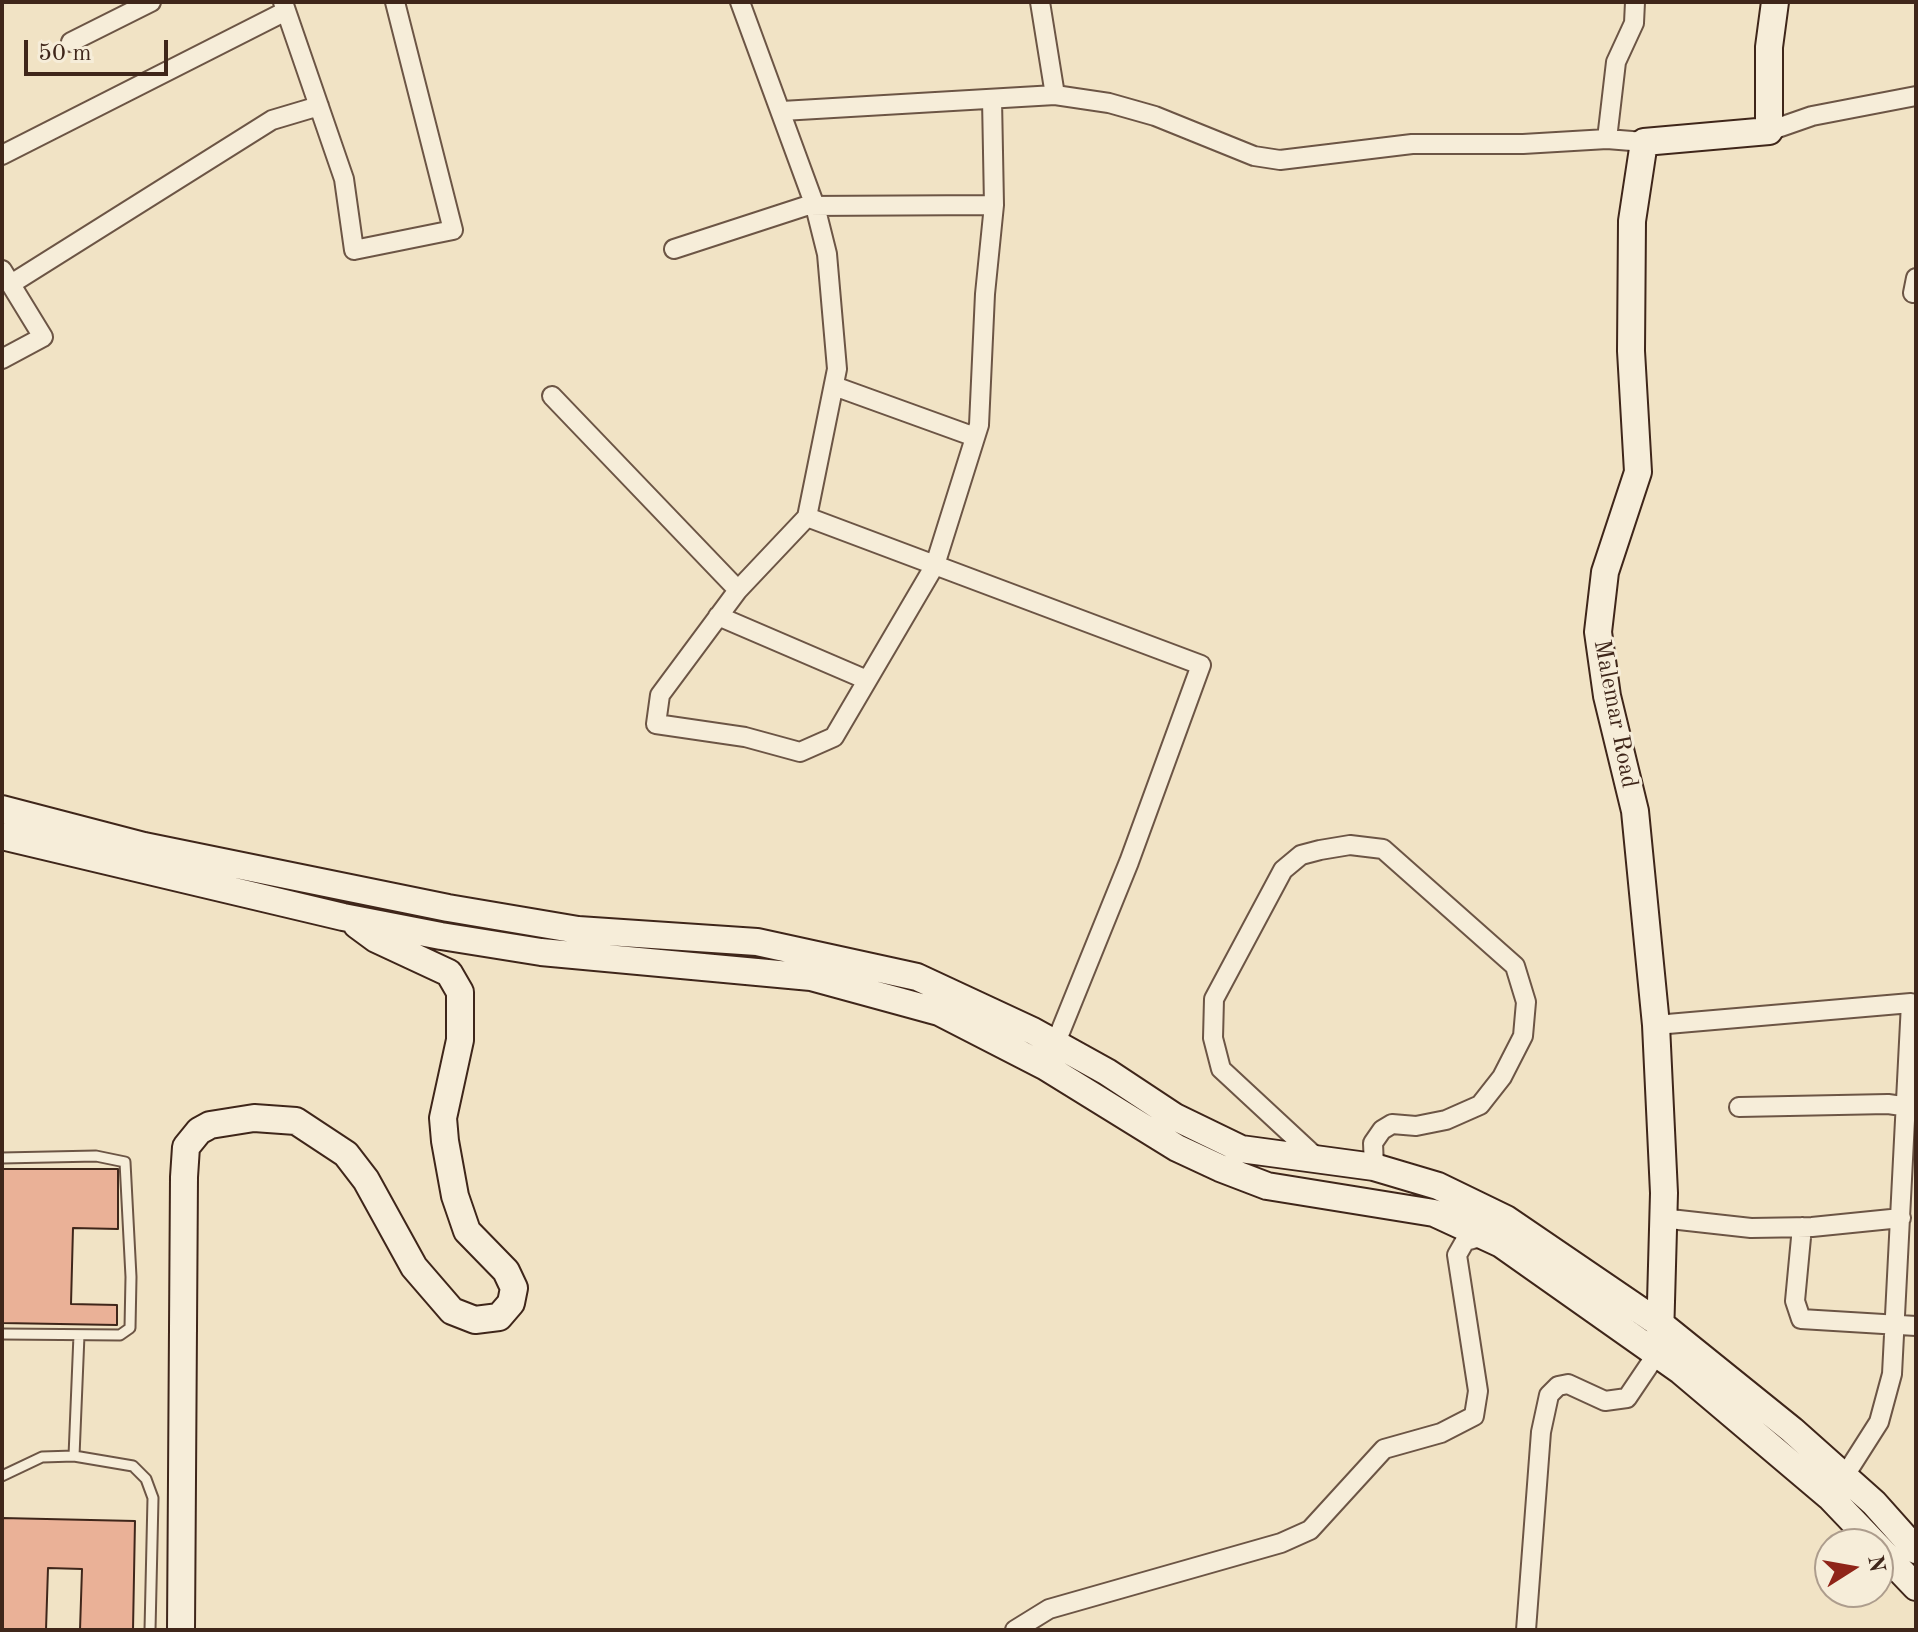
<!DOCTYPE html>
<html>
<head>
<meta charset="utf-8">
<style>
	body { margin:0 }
	#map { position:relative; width:1918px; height:1632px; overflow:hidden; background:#f1e3c5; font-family:"Old Standard TT",serif }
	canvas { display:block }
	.frame { position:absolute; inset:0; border:4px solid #3f261a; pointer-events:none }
	.north { position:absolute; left:1814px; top:1528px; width:80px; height:80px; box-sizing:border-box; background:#f6edd9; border:2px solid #ad9d8d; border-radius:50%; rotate:79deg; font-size:22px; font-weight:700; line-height:32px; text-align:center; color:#3f261a }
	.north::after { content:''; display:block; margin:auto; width:28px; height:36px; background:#8f2418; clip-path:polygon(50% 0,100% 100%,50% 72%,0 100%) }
	.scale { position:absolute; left:24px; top:40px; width:144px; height:36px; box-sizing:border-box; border:4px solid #3f261a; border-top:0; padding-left:10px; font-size:24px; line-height:28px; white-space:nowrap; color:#3f261a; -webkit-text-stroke:6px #f6edd9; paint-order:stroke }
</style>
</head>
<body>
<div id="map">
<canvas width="1918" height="1632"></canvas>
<div class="frame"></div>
<div class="north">N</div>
<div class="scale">50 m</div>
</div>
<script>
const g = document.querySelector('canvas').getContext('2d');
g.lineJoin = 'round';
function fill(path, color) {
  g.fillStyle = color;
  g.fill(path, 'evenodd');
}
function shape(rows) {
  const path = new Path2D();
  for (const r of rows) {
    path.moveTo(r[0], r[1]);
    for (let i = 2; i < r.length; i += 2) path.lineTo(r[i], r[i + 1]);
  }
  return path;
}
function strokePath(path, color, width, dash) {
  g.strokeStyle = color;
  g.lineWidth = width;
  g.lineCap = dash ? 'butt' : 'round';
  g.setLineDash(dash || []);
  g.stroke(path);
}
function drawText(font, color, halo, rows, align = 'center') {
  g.font = font + ' "Old Standard TT",serif';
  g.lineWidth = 6;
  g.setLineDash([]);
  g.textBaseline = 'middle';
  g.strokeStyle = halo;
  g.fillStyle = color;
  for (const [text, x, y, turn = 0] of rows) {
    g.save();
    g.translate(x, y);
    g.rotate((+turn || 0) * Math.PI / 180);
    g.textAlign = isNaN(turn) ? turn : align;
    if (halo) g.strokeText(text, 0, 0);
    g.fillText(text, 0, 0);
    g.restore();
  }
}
const building = shape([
	[2,1169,118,1169,118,1229,73,1228,71,1304,117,1305,117,1325,2,1323,2,1169],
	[2,1518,135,1521,133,1630,80,1630,82,1569,48,1568,46,1630,2,1630,2,1518]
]);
const lane = shape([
	[2,1158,96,1156,125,1162,131,1277,130,1328,120,1335,2,1334],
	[74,1456,79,1335],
	[2,1476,42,1457,74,1456,133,1466,146,1479,153,1498,150,1630]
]);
const street = shape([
	[283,2,344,179,354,250,453,230,395,2],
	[740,2,815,206,827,254,837,369,807,517],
	[1040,2,1055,95],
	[71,42,151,2],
	[992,99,994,205],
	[782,111,1055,95,1109,103,1155,116,1254,156,1280,160,1412,144,1523,144,1607,139,1644,142],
	[1769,131,1812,116,1916,96],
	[1607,139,1616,62,1634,23,1635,2],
	[2,155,286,11],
	[674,249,806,206,994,205,985,294,979,425,935,565,834,737,800,752,745,737,656,724,660,695,738,590],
	[2,270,43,337,2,359],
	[11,284,272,120,319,106],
	[1913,293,1916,278],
	[834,386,975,437],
	[552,396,738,590,807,517,1201,665,1129,862,1052,1052],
	[718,616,867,680],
	[1656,1025,1911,1003,1892,1374,1879,1422,1844,1477],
	[1739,1107,1888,1104,1916,1108],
	[1318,1159,1221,1069,1213,1038,1214,999,1283,870,1301,855,1320,850,1350,845,1383,849,1515,966,1526,1002,1523,1036,1502,1077,1480,1105,1446,1120,1416,1126,1392,1124,1382,1130,1373,1143,1374,1167],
	[1661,1218,1751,1228,1812,1227,1901,1218],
	[1802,1227,1795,1301,1801,1319,1916,1326],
	[1015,1630,1049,1609,1281,1543,1310,1530,1384,1449,1441,1433,1474,1416,1478,1391,1457,1255,1465,1241,1484,1236],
	[1526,1630,1541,1432,1549,1395,1558,1386,1568,1384,1605,1401,1627,1398,1656,1355]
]);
const secondary = shape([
	[2,809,144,846,448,908,578,930,757,942,917,977,1033,1031,1107,1072,1175,1117,1241,1149,1374,1167,1438,1186,1506,1219,1663,1326,1792,1430,1874,1503,1916,1550],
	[2,836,343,917,441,936,541,952,811,977,939,1012,1046,1067,1177,1148,1220,1168,1267,1186,1434,1213,1501,1244,1681,1371,1830,1497,1916,1587],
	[1660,1338,1664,1193,1656,1025,1635,811,1607,696,1598,632,1605,572,1638,472,1631,351,1632,221,1644,142,1769,131,1769,47,1775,2],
	[181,1630,184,1177,186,1147,199,1131,210,1125,254,1118,296,1121,346,1154,366,1180,414,1267,452,1311,475,1320,499,1317,511,1303,514,1288,506,1271,467,1231,455,1196,445,1141,443,1118,460,1040,460,992,449,973,376,939,357,925]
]);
const streetNames = [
	["Malemar Road",1615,714,79]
];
fill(building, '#eab197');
strokePath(building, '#3f261a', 2);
strokePath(lane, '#6c5545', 13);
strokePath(street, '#6c5545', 22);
strokePath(secondary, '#3f261a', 30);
strokePath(lane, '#f6edd9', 9);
strokePath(street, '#f6edd9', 18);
strokePath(secondary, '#f6edd9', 26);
drawText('24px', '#3f261a', '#f6edd9', streetNames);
</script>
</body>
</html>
